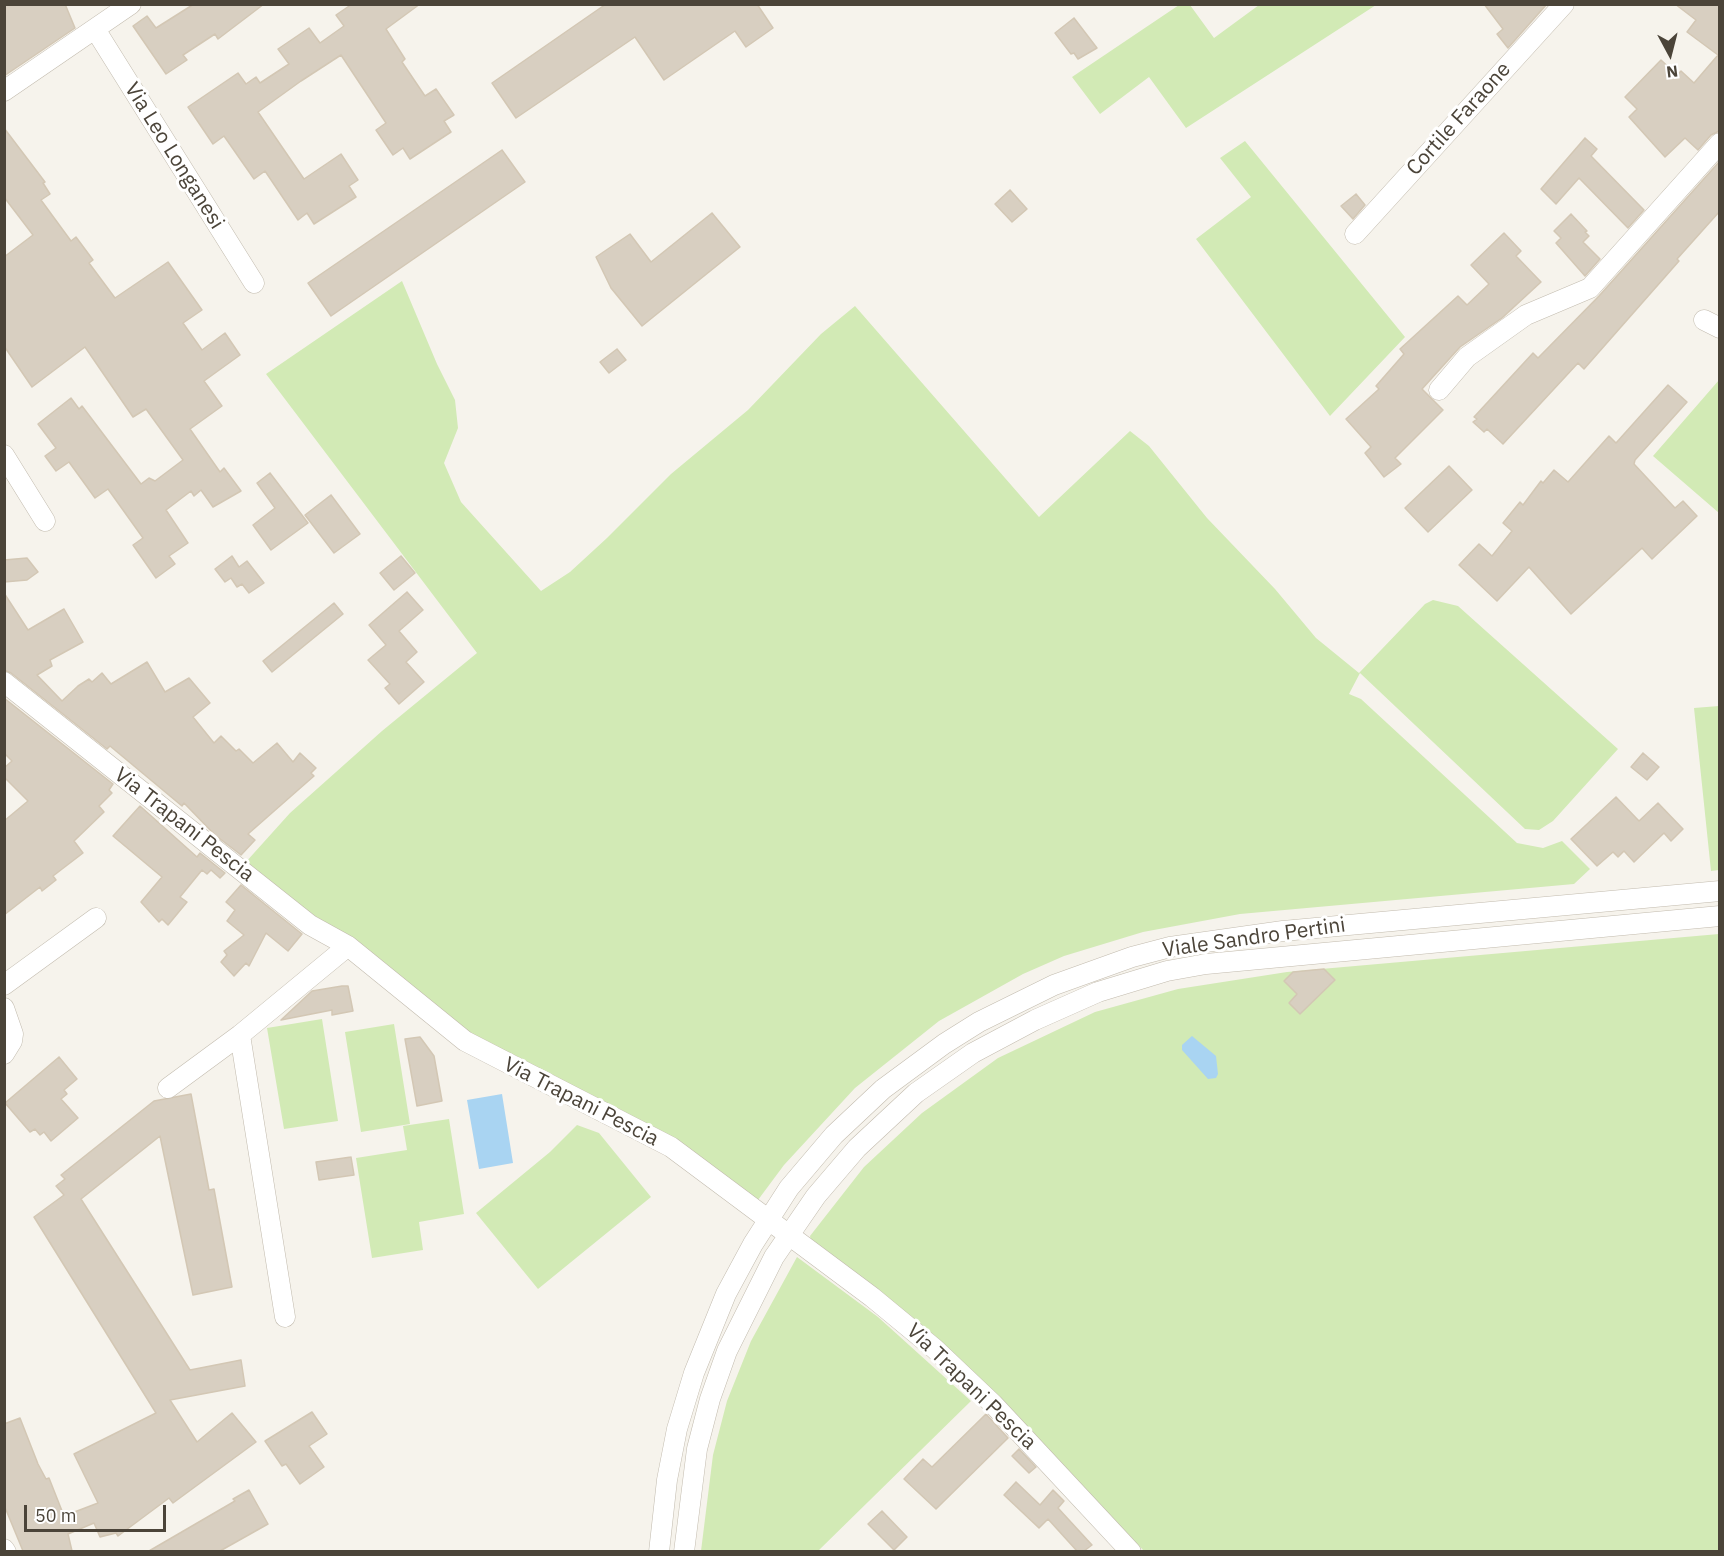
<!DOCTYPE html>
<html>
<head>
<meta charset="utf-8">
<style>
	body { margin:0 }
	#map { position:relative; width:1724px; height:1556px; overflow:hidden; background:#f6f3ec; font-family:"IBM Plex Sans",sans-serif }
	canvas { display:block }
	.frame { position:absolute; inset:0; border:6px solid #4b4439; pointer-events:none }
	.north { position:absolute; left:1640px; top:24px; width:60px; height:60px; -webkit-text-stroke:4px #fff; paint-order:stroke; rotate:173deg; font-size:16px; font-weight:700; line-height:24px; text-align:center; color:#4b4439 }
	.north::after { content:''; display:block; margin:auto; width:21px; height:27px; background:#4b4439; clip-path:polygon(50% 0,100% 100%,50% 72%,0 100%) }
	.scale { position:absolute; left:24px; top:1505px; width:142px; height:27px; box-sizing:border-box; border:3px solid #4b4439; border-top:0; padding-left:8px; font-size:18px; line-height:21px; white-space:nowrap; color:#4b4439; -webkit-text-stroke:4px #fff; paint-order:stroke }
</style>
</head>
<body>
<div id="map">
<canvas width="1724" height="1556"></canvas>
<div class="frame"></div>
<div class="north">N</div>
<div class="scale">50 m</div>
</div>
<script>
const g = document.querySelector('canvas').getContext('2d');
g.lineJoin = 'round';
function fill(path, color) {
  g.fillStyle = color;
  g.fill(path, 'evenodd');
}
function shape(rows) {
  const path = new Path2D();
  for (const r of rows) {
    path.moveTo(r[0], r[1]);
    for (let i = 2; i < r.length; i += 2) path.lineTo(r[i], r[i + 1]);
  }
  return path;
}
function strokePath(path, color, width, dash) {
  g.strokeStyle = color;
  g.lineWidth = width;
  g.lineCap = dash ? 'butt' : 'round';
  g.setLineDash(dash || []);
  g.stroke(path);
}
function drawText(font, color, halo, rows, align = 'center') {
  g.font = font + ' "IBM Plex Sans",sans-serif';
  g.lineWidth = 6;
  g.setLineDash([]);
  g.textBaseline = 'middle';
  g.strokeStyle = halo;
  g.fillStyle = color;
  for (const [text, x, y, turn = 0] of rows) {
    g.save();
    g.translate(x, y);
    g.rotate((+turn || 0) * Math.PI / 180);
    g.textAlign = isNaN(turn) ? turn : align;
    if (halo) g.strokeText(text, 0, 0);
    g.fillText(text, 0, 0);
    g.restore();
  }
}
const green = shape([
	[1179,5,1190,5,1214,38,1259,5,1376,5,1186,128,1149,77,1100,114,1072,77],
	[1245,141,1405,337,1330,416,1196,239,1251,197,1220,158],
	[402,281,437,364,455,400,458,428,444,463,461,502,541,591,570,572,607,538,671,474,748,410,821,334,855,306,1039,517,1130,431,1149,446,1207,518,1275,589,1316,638,1359,673,1425,604,1433,600,1458,606,1618,749,1553,821,1539,830,1525,829,1360,673,1349,694,1361,699,1517,843,1543,848,1562,841,1590,869,1574,884,1240,914,1143,932,1064,956,1023,974,939,1021,855,1088,784,1165,758,1200,655,1128,465,1031,245,863,290,813,382,731,477,653,266,374],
	[1719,380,1719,513,1653,456],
	[1719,706,1719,870,1711,871,1694,708],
	[1719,934,1719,1551,1144,1551,981,1380,811,1241,810,1236,864,1167,922,1113,998,1058,1095,1012,1178,989,1287,972],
	[322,1019,338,1121,284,1129,267,1028],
	[394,1024,410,1124,361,1132,345,1032],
	[449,1119,464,1214,419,1222,423,1250,372,1258,356,1158,407,1150,403,1126],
	[577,1125,599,1133,651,1197,538,1289,476,1213,550,1152],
	[797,1257,878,1317,971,1401,818,1551,701,1551,713,1455,727,1401,751,1341]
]);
const water = shape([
	[1192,1036,1216,1056,1218,1074,1216,1078,1208,1079,1182,1050,1182,1045],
	[502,1094,513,1163,479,1169,467,1100]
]);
const building = shape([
	[4,4,65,4,75,28,4,76,4,4],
	[194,4,264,4,218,39,215,34,183,55,187,60,166,74,133,26,147,16,156,28,194,4],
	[352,4,420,4,386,29,405,59,402,62,425,96,436,89,454,115,444,121,451,132,410,159,403,148,393,155,376,130,386,123,341,55,301,81,258,112,304,179,341,154,358,180,349,186,356,197,314,224,307,213,298,220,265,171,254,179,224,136,213,144,188,107,238,73,246,84,256,77,260,83,289,64,278,49,309,28,320,43,344,26,336,15,352,4],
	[606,4,757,4,773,28,746,47,735,31,664,80,635,37,516,118,492,83,606,4],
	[1484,4,1547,4,1508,48,1497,34,1503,29,1484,4],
	[1675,4,1719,4,1719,131,1711,135,1698,150,1685,138,1665,157,1629,117,1637,109,1625,97,1661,60,1677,75,1681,71,1694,83,1718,55,1687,32,1696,20,1675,4],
	[1074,18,1097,48,1078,59,1074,53,1071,54,1055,33,1074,18],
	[4,128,45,182,43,183,50,194,41,200,71,241,76,237,93,260,89,263,115,298,168,262,202,310,183,323,202,350,225,333,240,355,204,381,222,406,190,429,220,472,224,468,241,491,213,507,201,490,194,496,191,491,166,510,188,543,169,556,175,564,156,578,133,545,143,538,108,489,95,498,69,462,56,471,45,456,56,448,38,424,71,398,79,409,82,406,141,484,149,478,155,481,183,460,146,409,133,417,85,347,32,387,4,346,4,257,33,235,4,197,4,128],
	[1585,138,1597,149,1591,156,1644,210,1628,228,1579,178,1556,204,1541,189,1585,138],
	[502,150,525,182,331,316,308,283,502,150],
	[1719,162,1719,212,1677,259,1679,261,1584,369,1578,363,1503,444,1487,429,1484,432,1473,422,1477,419,1474,417,1533,353,1538,358,1599,296,1719,162],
	[1010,190,1027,209,1012,222,995,204,1010,190],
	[1356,194,1365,205,1353,219,1341,206,1356,194],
	[712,213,740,247,642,326,611,288,596,257,630,234,651,262,712,213],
	[1571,214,1587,231,1585,232,1589,236,1583,242,1600,259,1585,276,1556,243,1561,238,1554,231,1571,214],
	[1504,233,1521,251,1516,256,1541,282,1502,318,1460,347,1422,389,1443,410,1395,458,1401,464,1384,477,1365,453,1371,447,1346,419,1379,389,1376,386,1404,354,1400,349,1458,296,1467,305,1489,284,1471,265,1504,233],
	[617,349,626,360,609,373,600,362,617,349],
	[1668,385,1687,402,1635,460,1634,464,1675,508,1683,501,1697,516,1652,559,1642,548,1571,614,1529,567,1497,601,1459,565,1479,544,1492,556,1512,531,1503,523,1520,502,1523,505,1541,481,1543,483,1554,470,1568,482,1609,436,1616,443,1668,385],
	[1449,466,1472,490,1428,532,1405,508,1449,466],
	[270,473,308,523,271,550,253,525,275,508,257,483,270,473],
	[331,495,360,534,334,553,305,515,331,495],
	[232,556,239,567,247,561,264,583,249,593,242,584,237,587,231,578,225,582,215,569,232,556],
	[401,556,415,573,394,590,380,573,401,556],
	[27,558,38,572,27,580,4,582,4,560,27,558],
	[407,592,423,610,399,631,417,652,406,662,424,682,399,704,385,688,390,684,368,660,386,645,369,625,407,592],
	[4,593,28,630,64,609,83,642,50,660,52,666,37,675,62,701,78,686,89,679,92,682,102,673,111,684,147,662,165,692,189,678,210,703,193,717,214,743,221,736,236,751,239,749,253,763,277,743,293,762,300,753,316,768,311,773,314,776,248,834,255,840,241,855,215,835,184,803,182,806,110,746,107,749,11,673,4,670,4,593],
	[334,603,343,614,272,672,263,661,334,603],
	[4,698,113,784,109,790,112,793,99,806,104,812,74,841,83,853,53,876,56,880,42,891,40,887,4,915,4,821,28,801,4,777,4,768,12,761,4,753,4,698],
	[1643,753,1659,767,1647,780,1631,767,1643,753],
	[1616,797,1639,821,1658,803,1683,829,1671,841,1664,833,1634,862,1624,851,1618,857,1613,852,1597,866,1571,839,1616,797],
	[140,806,197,857,200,853,225,873,220,878,211,870,207,874,202,870,180,897,187,902,168,925,162,919,159,922,141,902,162,877,113,836,140,806],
	[241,885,302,934,288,951,266,933,249,966,246,963,234,976,221,962,227,955,224,951,244,935,227,921,235,910,226,902,241,885],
	[1324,969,1335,980,1300,1014,1289,1003,1297,994,1284,981,1293,972,1324,969],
	[342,986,348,986,353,1011,332,1015,332,1010,281,1020,312,991,342,986],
	[420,1037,434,1056,442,1101,417,1106,405,1039,420,1037],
	[59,1057,77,1079,64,1090,67,1094,61,1099,78,1118,51,1141,44,1132,40,1135,35,1129,30,1132,5,1103,59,1057],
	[191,1094,209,1190,214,1189,232,1287,193,1295,160,1136,81,1199,190,1370,241,1360,245,1386,170,1400,197,1442,232,1413,256,1442,173,1503,169,1498,118,1536,116,1533,100,1537,94,1523,68,1534,72,1551,23,1551,4,1505,4,1424,20,1418,38,1464,46,1479,49,1478,64,1516,98,1503,74,1454,156,1413,34,1217,64,1195,56,1186,65,1179,61,1175,154,1101,191,1094],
	[351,1157,354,1175,319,1180,316,1162,351,1157],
	[312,1412,327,1434,309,1446,324,1467,300,1484,286,1464,282,1466,265,1441,312,1412],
	[986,1414,1008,1438,936,1509,904,1479,923,1459,932,1467,986,1414],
	[1019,1449,1036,1467,1029,1473,1012,1456,1019,1449],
	[1016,1482,1040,1505,1053,1490,1064,1501,1058,1508,1092,1545,1084,1551,1077,1551,1048,1519,1039,1528,1004,1495,1016,1482],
	[249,1490,268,1524,220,1551,149,1551,235,1501,233,1499,249,1490],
	[882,1511,907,1537,894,1550,868,1524,882,1511]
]);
const minor = shape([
	[95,29,254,283],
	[4,91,131,4],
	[1355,234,1564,4],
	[1704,320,1720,328],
	[1439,390,1467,357,1526,315,1590,288,1720,143],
	[4,455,45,521],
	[4,682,310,925,348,946,465,1041,671,1147,872,1297,935,1349,993,1404,1131,1552],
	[4,985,96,918],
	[4,1008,13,1034,12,1041,4,1054],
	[240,1035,285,1317],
	[168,1088,240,1035,348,946],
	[4,1549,6,1552],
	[659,1552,667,1480,677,1429,694,1373,726,1294,753,1244,789,1188,834,1135,883,1089,944,1044,979,1022,1054,985,1132,957,1170,947,1283,931,1720,891],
	[684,1552,697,1449,710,1399,727,1351,774,1257,816,1196,857,1148,916,1093,973,1053,1035,1020,1098,992,1167,971,1206,964,1720,916]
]);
const streetNames = [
	["Cortile Faraone",1459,119,-48],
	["Via Leo Longanesi",174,156,58],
	["Via Trapani Pescia",184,825,38],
	["Viale Sandro Pertini",1254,938,-8],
	["Via Trapani Pescia",581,1102,27],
	["Via Trapani Pescia",971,1387,44]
];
fill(green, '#d2eab5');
fill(water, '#a9d4f2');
fill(building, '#d8cfc1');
strokePath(building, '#d3c7b4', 1.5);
strokePath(minor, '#c2bbae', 21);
strokePath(minor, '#fff', 20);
drawText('21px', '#4b4439', '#fff', streetNames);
</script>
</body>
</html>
